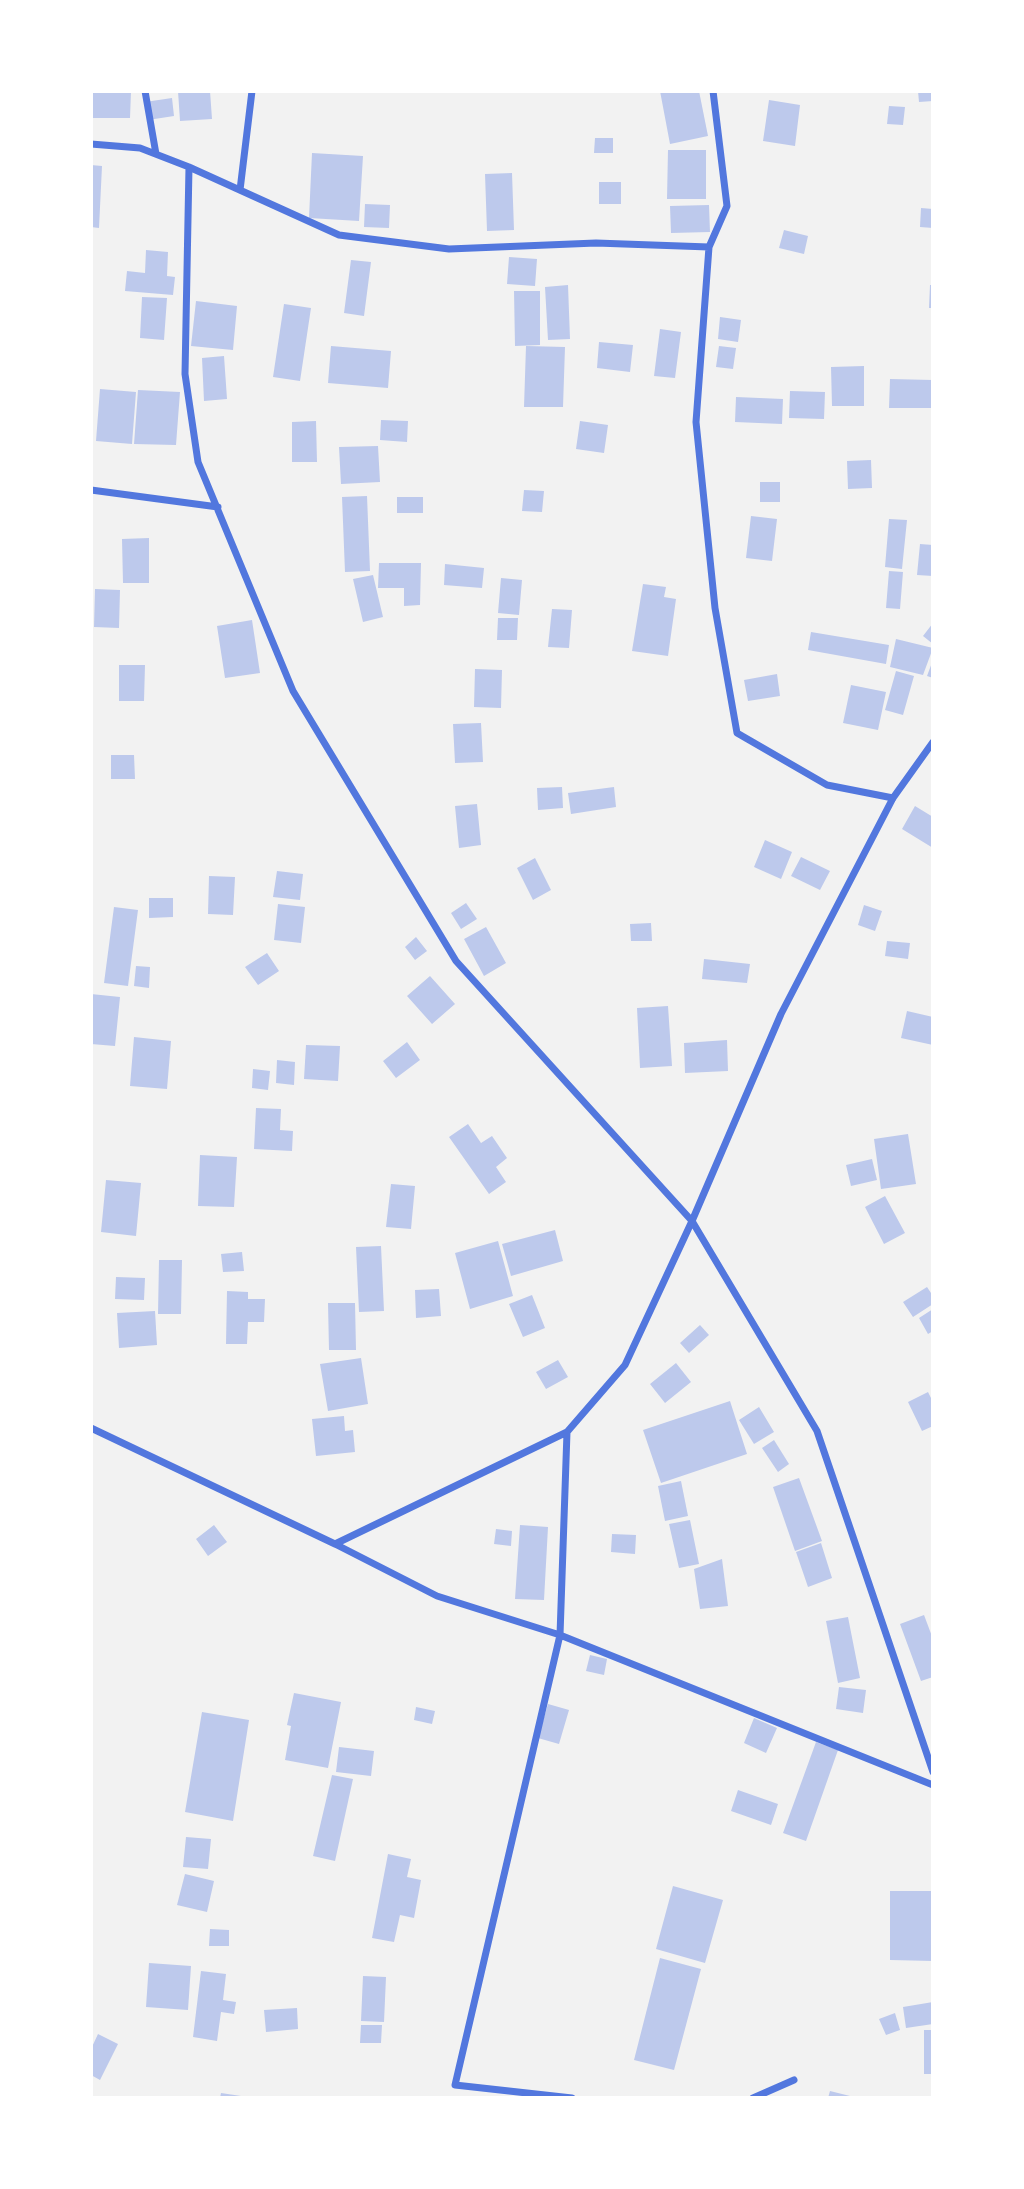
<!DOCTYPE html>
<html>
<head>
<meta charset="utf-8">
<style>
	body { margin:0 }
	#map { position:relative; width:1024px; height:2189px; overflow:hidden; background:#f2f2f2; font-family:"Titillium Web",sans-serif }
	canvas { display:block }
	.frame { position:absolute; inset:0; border:93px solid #fff; pointer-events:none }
</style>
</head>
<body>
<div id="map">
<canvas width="1024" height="2189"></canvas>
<div class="frame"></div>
</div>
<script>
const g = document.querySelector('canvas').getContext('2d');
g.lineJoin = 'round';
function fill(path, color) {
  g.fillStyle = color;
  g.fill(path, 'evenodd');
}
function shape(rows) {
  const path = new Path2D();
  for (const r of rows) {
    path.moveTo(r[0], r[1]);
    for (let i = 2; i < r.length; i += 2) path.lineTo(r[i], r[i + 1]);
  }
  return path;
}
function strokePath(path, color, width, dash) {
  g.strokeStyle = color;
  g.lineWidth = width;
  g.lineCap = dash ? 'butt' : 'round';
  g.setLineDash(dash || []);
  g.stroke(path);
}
const building = shape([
	[91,91,131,91,130,118,91,118],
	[178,91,210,91,212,119,180,121],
	[660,91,699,91,708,136,670,144],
	[918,91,933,91,933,101,919,102],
	[172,98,174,116,148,120,145,102],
	[769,100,800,105,795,146,763,141],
	[889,106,905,107,903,125,887,124],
	[595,138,613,138,613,153,594,153],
	[668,150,706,150,706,199,667,199],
	[312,153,363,156,359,221,309,218],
	[91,165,102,166,99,228,91,227],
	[512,173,514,230,487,231,485,174],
	[599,182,621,182,621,204,599,204],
	[365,204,390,205,389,228,364,227],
	[709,205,710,232,671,233,670,206],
	[921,208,933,209,933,228,920,227],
	[784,230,808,236,804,254,779,248],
	[146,250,168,252,167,276,175,277,173,295,125,291,127,271,145,273],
	[509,257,537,259,535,286,507,284],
	[351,260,371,262,364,316,344,313],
	[568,285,570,339,548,340,545,287],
	[930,285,933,285,933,308,929,308],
	[514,291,540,291,540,345,515,346],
	[142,297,167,298,164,340,140,338],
	[196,301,237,306,233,350,191,346],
	[284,304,311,308,300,381,273,377],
	[720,317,741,320,738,342,718,339],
	[660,329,681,332,675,378,654,376],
	[599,342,633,345,630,372,597,368],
	[331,346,391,351,388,388,328,383],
	[526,346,565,347,563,407,524,407],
	[719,346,736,348,733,369,716,367],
	[224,356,227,399,204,401,202,358],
	[864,366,864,406,832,406,831,367],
	[890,379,933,380,933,408,889,408],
	[100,389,136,392,132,444,96,441],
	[138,390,180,392,176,445,134,444],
	[790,391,825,392,824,419,789,418],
	[736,397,783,399,782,424,735,422],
	[381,420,408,421,407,442,380,440],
	[316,421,317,462,292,462,292,422],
	[580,421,608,425,604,453,576,449],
	[378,446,380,482,341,484,339,447],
	[871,460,872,488,848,489,847,461],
	[760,482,780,482,780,502,760,502],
	[524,490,544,491,542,512,522,511],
	[367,496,370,571,345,572,342,497],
	[397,497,423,497,423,513,397,513],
	[751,516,777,519,772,561,746,558],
	[889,519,907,520,902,569,885,567],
	[149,538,149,583,123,583,122,539],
	[920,544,933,545,933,576,917,575],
	[379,563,421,563,420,605,404,606,404,588,378,588],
	[445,564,484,568,482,588,444,585],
	[889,571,903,572,900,609,886,608],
	[373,575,383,617,363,622,353,579],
	[501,578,522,580,519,615,498,613],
	[643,584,666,587,664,597,676,599,668,656,632,651],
	[95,589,120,590,119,628,94,627],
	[552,609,572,610,569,648,548,647],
	[498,618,518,618,517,640,497,640],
	[252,620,260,673,225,678,217,626],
	[933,623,933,644,923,636],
	[811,632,889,645,886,664,808,650],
	[896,639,933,648,923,675,890,667],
	[933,660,933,678,927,676],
	[119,665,145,665,144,701,119,701],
	[475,669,502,670,501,708,474,707],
	[896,671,914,676,903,715,885,710],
	[777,674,780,696,748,701,744,680],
	[851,685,886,692,878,730,843,723],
	[481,723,483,762,455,763,453,724],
	[111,755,134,755,135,779,111,779],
	[562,787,563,808,538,810,537,788],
	[614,787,616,807,571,814,568,793],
	[477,804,481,845,459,848,455,806],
	[915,806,933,817,933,848,902,829],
	[765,840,792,852,781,879,754,867],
	[801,857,830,871,820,890,791,876],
	[535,858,551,890,533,900,517,868],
	[277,871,303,874,300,900,273,897],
	[209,876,235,877,233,915,208,914],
	[149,898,173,898,173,917,149,918],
	[466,903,477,919,461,929,451,913],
	[278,904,305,907,301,943,274,940],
	[864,905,882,911,875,931,858,925],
	[114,907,138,910,128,986,104,983],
	[651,923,652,941,631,941,630,924],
	[486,927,506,963,484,976,464,939],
	[416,937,427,951,415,960,405,947],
	[887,941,910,943,908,959,885,956],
	[267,953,279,971,258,985,245,967],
	[704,959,750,964,747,983,702,979],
	[136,966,150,967,149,988,134,986],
	[430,976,455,1004,432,1024,407,996],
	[91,994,120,997,115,1046,91,1044],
	[668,1006,672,1066,640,1068,637,1008],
	[907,1011,933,1017,933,1045,901,1038],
	[134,1037,171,1041,167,1089,130,1086],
	[727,1040,728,1071,685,1073,684,1043],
	[407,1042,420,1060,396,1078,383,1061],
	[306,1045,340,1046,338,1081,304,1079],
	[277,1060,295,1062,294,1085,276,1083],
	[253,1069,270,1071,268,1090,252,1088],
	[256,1108,281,1109,280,1130,293,1131,292,1151,254,1149],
	[468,1124,481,1143,492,1136,507,1158,496,1167,506,1182,489,1194,449,1137],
	[908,1134,916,1184,881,1189,874,1139],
	[200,1155,237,1157,234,1207,198,1206],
	[872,1159,877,1180,851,1186,846,1165],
	[106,1180,141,1183,136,1236,101,1232],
	[391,1184,415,1186,411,1229,386,1227],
	[885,1196,905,1233,884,1244,865,1207],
	[555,1230,563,1261,511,1276,502,1244],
	[498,1241,513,1296,470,1309,455,1253],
	[381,1246,384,1311,359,1312,356,1247],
	[242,1252,244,1271,223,1272,221,1254],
	[159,1260,182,1260,181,1314,158,1314],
	[116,1277,145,1278,144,1300,115,1299],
	[927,1287,933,1296,933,1304,913,1317,903,1302],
	[439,1289,441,1316,416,1318,415,1290],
	[227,1291,248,1292,248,1299,265,1299,264,1322,248,1322,247,1344,226,1344],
	[532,1295,545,1328,523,1337,509,1304],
	[328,1303,355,1303,356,1350,329,1350],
	[933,1309,933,1331,928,1334,919,1318],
	[155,1311,157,1345,119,1348,117,1313],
	[700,1325,709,1335,689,1353,680,1343],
	[361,1358,368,1404,328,1411,320,1364],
	[558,1360,568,1377,546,1389,536,1372],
	[676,1363,691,1382,665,1403,650,1384],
	[928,1392,933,1402,933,1426,922,1431,908,1402],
	[730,1401,747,1454,661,1483,643,1430],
	[759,1407,774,1432,754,1444,739,1420],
	[344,1416,345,1431,353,1430,355,1452,316,1456,312,1419],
	[774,1440,789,1464,778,1472,762,1448],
	[799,1478,822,1541,795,1551,773,1487],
	[681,1481,688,1516,665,1521,658,1486],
	[690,1520,699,1564,679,1568,669,1524],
	[214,1525,227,1542,208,1556,196,1539],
	[520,1525,548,1527,544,1600,515,1599],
	[496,1529,512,1531,511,1546,494,1544],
	[612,1534,636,1535,635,1554,611,1552],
	[821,1543,832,1578,808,1587,796,1552],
	[722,1559,728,1606,700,1609,694,1569],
	[924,1615,933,1639,933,1677,921,1681,900,1624],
	[848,1617,860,1678,838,1683,826,1621],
	[590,1655,607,1659,604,1675,586,1671],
	[839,1687,866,1690,863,1713,836,1709],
	[294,1693,341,1702,328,1768,285,1760,291,1726,287,1725],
	[548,1704,569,1710,559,1744,538,1738],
	[416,1707,435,1711,432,1724,414,1720],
	[202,1712,249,1720,233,1821,185,1812],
	[754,1718,777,1728,766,1753,744,1743],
	[816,1742,838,1750,806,1841,783,1833],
	[339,1747,374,1751,371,1776,336,1772],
	[332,1775,353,1779,335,1861,313,1856],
	[738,1790,778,1804,771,1825,731,1811],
	[186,1837,211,1839,208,1869,183,1867],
	[388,1854,411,1859,407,1877,421,1880,414,1918,400,1915,394,1942,372,1938],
	[185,1874,214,1881,207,1912,177,1905],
	[673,1886,723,1900,705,1963,656,1949],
	[890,1891,933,1891,933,1961,890,1960],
	[210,1929,229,1930,229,1946,209,1946],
	[660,1958,701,1969,674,2070,634,2060],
	[149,1963,191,1966,188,2010,146,2007],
	[201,1971,226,1974,223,2000,236,2002,234,2014,221,2012,217,2041,193,2037],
	[363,1976,386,1977,384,2022,361,2021],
	[933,2002,933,2024,906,2028,903,2007],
	[297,2008,298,2029,266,2032,264,2010],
	[895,2013,900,2030,886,2035,879,2019],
	[361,2025,382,2025,381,2043,360,2043],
	[924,2030,933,2030,933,2074,924,2074],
	[98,2034,118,2044,100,2080,91,2075,91,2049],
	[830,2091,854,2097,854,2098,828,2098],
	[221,2093,241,2096,241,2098,220,2098]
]);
const minor = shape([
	[145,91,156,154],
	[91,144,140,148,189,167,339,235,449,249,596,243,709,247,727,206,713,91],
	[189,167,185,374,198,462,293,691,456,961,692,1221,817,1431,933,1772],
	[240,190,252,91],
	[709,247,696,422,715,608,737,733,827,785,893,798],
	[91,490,218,507],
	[91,1428,335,1544,437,1596,560,1635,933,1785],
	[335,1544,567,1432],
	[572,2098,455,2085,560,1635,567,1432,625,1365,692,1221,781,1014,893,798,933,742],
	[753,2098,794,2080]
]);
fill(building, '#bdc9ec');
strokePath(minor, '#5277de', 7);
</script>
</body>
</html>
